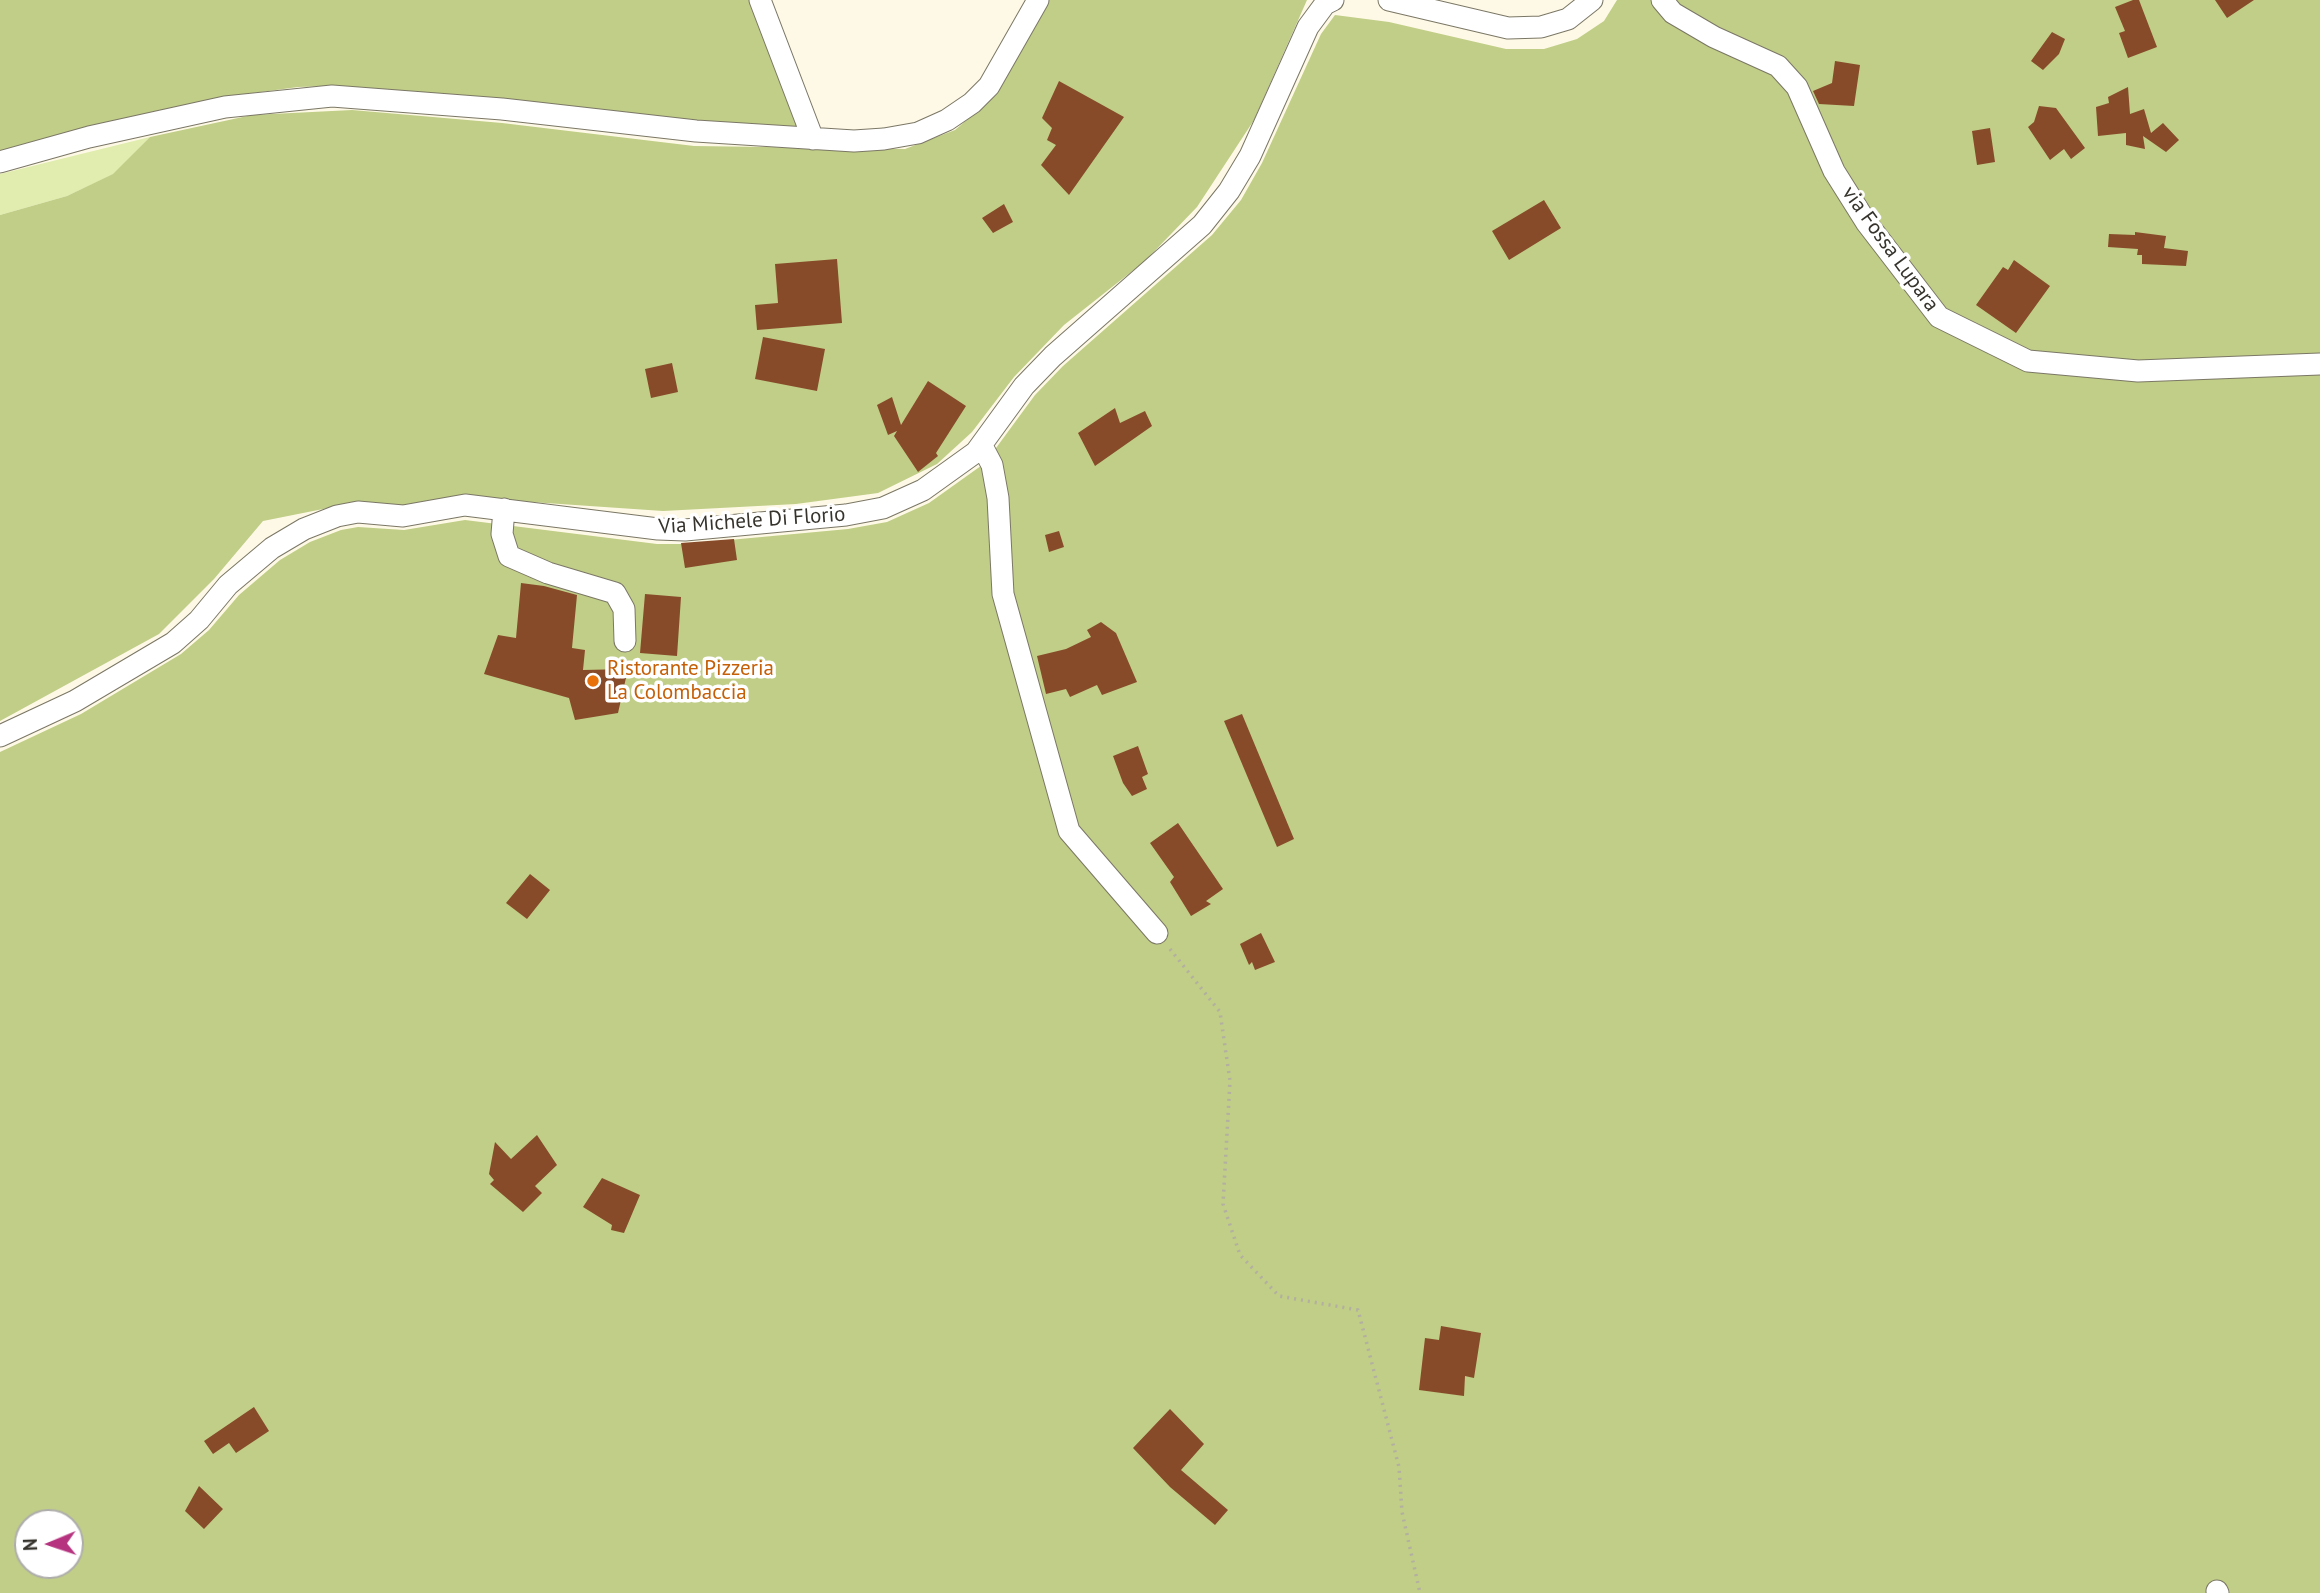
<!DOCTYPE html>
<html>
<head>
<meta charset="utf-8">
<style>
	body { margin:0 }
	#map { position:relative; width:2320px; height:1593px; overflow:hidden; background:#fef9e6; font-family:"PT Sans",sans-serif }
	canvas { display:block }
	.north { position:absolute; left:14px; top:1509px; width:70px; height:70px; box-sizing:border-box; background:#fff; border:2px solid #aeadab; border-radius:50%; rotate:268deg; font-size:19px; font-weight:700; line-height:28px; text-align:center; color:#35332c }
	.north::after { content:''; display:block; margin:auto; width:24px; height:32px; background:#b6347f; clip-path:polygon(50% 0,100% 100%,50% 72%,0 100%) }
</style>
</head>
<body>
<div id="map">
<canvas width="2320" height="1593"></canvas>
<div class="north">N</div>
</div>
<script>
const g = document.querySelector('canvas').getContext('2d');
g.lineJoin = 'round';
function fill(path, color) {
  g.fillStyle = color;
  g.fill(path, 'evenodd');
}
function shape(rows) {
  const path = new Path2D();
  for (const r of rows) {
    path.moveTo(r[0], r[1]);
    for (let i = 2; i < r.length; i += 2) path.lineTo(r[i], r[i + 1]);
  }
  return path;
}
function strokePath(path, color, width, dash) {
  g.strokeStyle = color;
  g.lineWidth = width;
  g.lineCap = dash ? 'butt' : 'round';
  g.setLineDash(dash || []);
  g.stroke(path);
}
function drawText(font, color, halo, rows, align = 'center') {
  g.font = font + ' "PT Sans",sans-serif';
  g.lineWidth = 7;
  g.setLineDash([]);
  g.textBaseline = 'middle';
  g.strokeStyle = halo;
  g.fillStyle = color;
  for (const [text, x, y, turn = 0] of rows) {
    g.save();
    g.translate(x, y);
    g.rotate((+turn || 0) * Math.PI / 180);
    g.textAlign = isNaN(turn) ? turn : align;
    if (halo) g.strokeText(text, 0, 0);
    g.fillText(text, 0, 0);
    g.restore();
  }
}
const green = shape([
	[150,137,114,174,67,196,0,215,0,174]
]);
const forest = shape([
	[0,0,770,0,802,79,814,129,697,121,503,99,332,86,298,87,224,97,87,127,0,152],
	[1048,0,1307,0,1254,120,1197,207,1145,261,1064,325,1014,377,972,432,937,464,878,493,796,504,663,511,487,499,395,508,353,503,263,521,214,579,159,634,0,721,0,215,67,196,113,174,150,137,252,115,352,110,502,123,694,146,905,149,955,130,996,95],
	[1617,0,2320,0,2320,1593,0,1593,0,752,81,714,181,654,209,630,239,595,280,560,310,542,341,530,358,527,404,530,465,520,657,544,686,544,848,529,887,522,929,503,985,463,1035,395,1063,366,1212,235,1241,200,1262,163,1321,34,1335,15,1389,22,1506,49,1544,49,1577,39,1604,21],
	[28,1523,70,1523,70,1565,28,1565]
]);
const building = shape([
	[2133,0,2139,0,2157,47,2128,58,2119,33,2125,31,2115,7],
	[2215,0,2254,0,2227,18],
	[2052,32,2065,39,2059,54,2043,70,2031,61],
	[1835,61,1860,65,1854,106,1819,104,1813,91,1832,83],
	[1059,81,1124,117,1069,195,1041,165,1056,145,1047,140,1052,128,1042,118],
	[2128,87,2130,114,2144,109,2151,133,2163,123,2179,140,2166,152,2143,136,2145,149,2126,145,2126,133,2098,136,2096,107,2109,103,2108,97],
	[2039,106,2056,108,2085,148,2071,159,2064,149,2050,160,2028,127,2034,122],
	[1990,128,1995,162,1977,165,1972,131],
	[1544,200,1561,228,1509,260,1492,231],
	[1004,204,1013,222,993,233,982,218],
	[2135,232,2166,236,2164,248,2188,251,2186,266,2142,264,2142,255,2137,255,2138,249,2108,247,2109,234,2135,235],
	[837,259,842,323,757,330,755,305,778,303,775,264],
	[2014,260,2050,286,2016,333,1976,305,2003,267,2008,270],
	[763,337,825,349,817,391,755,379],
	[672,363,678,392,651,398,645,369],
	[928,381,966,406,936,453,938,456,918,472,894,436,897,431,888,435,877,405,892,397,901,425],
	[1115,408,1120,423,1145,411,1152,426,1095,466,1078,433],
	[1059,531,1064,547,1049,552,1045,535],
	[734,539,737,560,685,568,681,543],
	[521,583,544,586,577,595,572,648,585,650,583,670,628,669,618,713,575,720,569,698,484,674,498,635,516,638],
	[645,594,681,597,677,656,640,653],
	[1101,622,1116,633,1137,682,1102,695,1097,685,1070,697,1066,689,1046,694,1037,656,1066,649,1091,637,1087,630],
	[1242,714,1294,839,1277,847,1224,721],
	[1138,746,1148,774,1142,777,1147,789,1132,796,1123,783,1113,756],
	[1178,823,1223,889,1206,901,1211,904,1191,916,1170,882,1174,877,1150,843],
	[530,874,550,890,527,919,506,903],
	[1261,933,1275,962,1255,970,1252,962,1249,965,1240,944],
	[537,1135,557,1165,535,1186,542,1193,523,1212,490,1184,494,1180,489,1174,495,1142,511,1159],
	[602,1178,640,1195,624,1233,611,1230,612,1225,583,1207],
	[1441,1326,1481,1333,1474,1378,1465,1376,1464,1396,1419,1390,1425,1338,1439,1340],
	[254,1407,269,1431,236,1453,229,1443,213,1454,204,1441],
	[1170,1409,1204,1444,1181,1470,1228,1510,1215,1525,1170,1487,1133,1448],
	[199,1486,223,1509,204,1529,185,1511]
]);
const path = shape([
	[1170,949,1220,1012,1230,1081,1223,1204,1240,1255,1279,1296,1358,1310,1399,1467,1402,1512,1420,1593]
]);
const minor = shape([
	[760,0,813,139],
	[1389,0,1508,28,1541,27,1568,19,1592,0],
	[1662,0,1673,13,1714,37,1778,66,1797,87,1834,171,1866,222,1939,317,2028,361,2138,371,2320,364],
	[0,162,89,137,225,107,332,96,502,109,696,131,854,141,884,139,918,133,947,120,972,103,989,86,1038,0],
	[982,446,992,465,998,498,1003,594,1069,831,1157,933],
	[504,509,502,534,509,556,548,573,615,593,624,609,625,641],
	[0,736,75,701,173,643,199,620,228,585,272,548,304,529,337,516,358,512,403,516,465,505,658,529,685,530,846,515,883,508,923,490,976,452,1024,386,1053,356,1202,225,1229,191,1250,156,1308,27,1325,4,1333,0],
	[2217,1591,2218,1593]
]);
const markers = [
	[593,681,7,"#e8710a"]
];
const streetNames = [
	["via Fossa Lupara",1890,249,54],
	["Via Michele Di Florio",752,521,-4]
];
const foodNames = [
	["Ristorante Pizzeria",607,669],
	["La Colombaccia",607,693]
];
fill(green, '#e0edae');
fill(forest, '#c0ce87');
fill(building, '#874b2a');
strokePath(minor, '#7b7766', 23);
strokePath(path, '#b3afa1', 3.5, [2, 5]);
strokePath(minor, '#fff', 21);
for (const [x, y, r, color] of markers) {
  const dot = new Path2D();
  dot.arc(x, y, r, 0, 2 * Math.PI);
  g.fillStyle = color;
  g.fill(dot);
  strokePath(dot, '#fff', 2.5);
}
drawText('21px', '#35332c', '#fff', streetNames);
drawText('21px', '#c56008', '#fff', foodNames, 'left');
</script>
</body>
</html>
